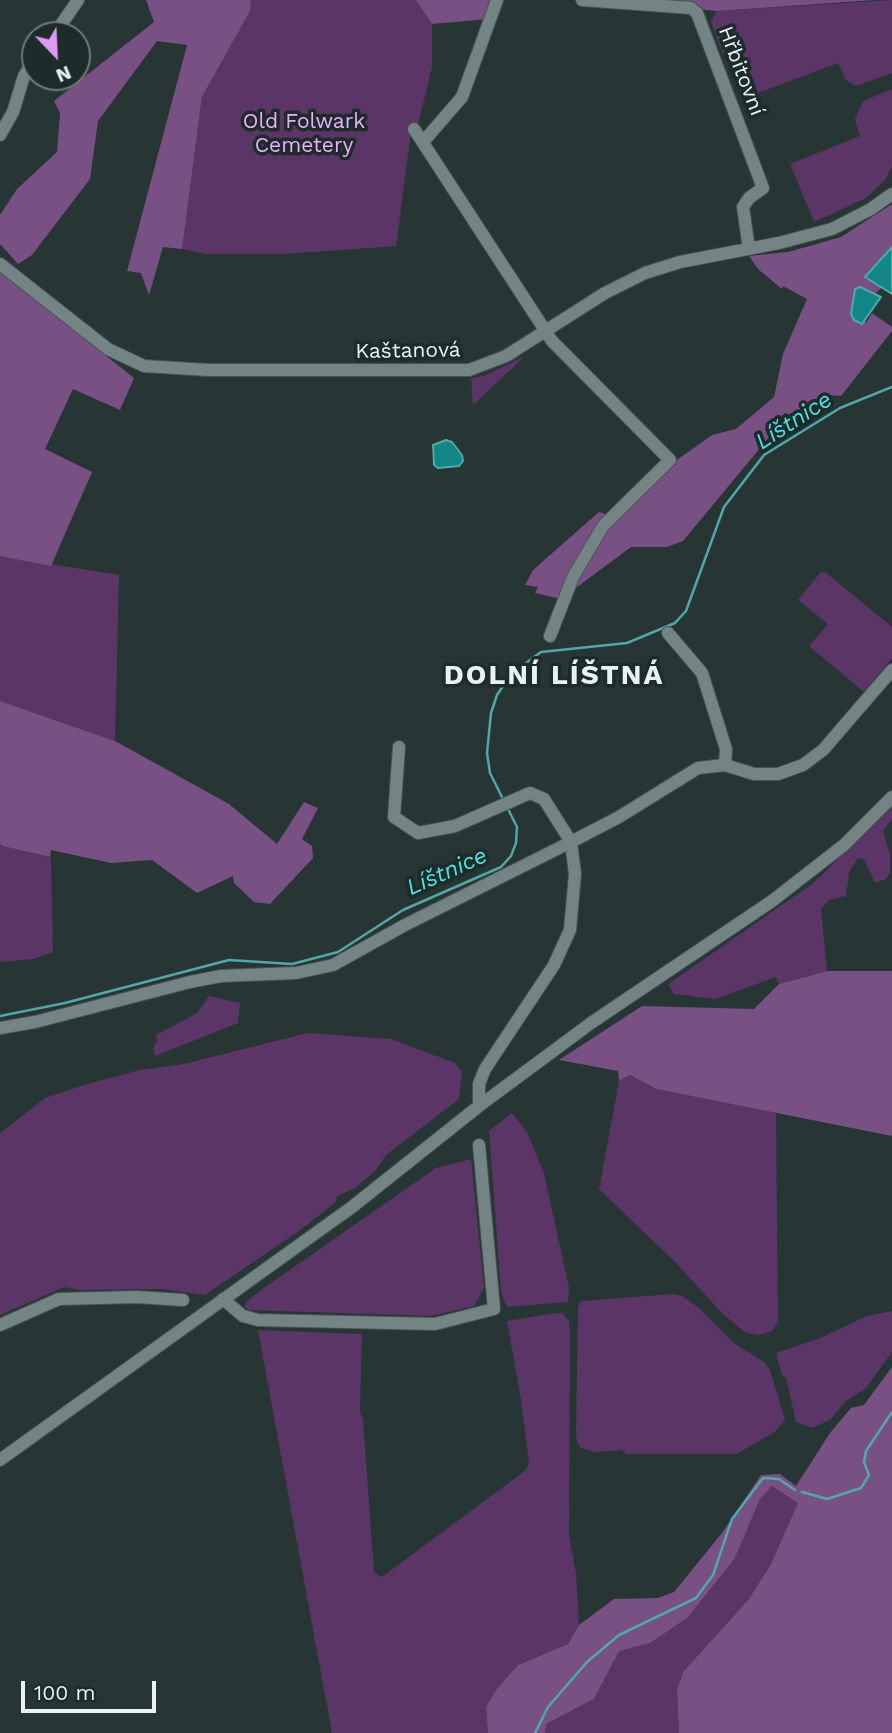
<!DOCTYPE html>
<html>
<head>
<meta charset="utf-8">
<style>
	body { margin:0 }
	#map { position:relative; width:892px; height:1733px; overflow:hidden; background:#273535; font-family:"Work Sans",sans-serif }
	canvas { display:block }
	.north { position:absolute; left:21px; top:21px; width:70px; height:70px; box-sizing:border-box; background:#1d2b2b; border:2px solid #6f7b7b; border-radius:50%; rotate:157deg; font-size:19px; font-weight:700; line-height:28px; text-align:center; color:#e9f2f2 }
	.north::after { content:''; display:block; margin:auto; width:24px; height:32px; background:#dd99f3; clip-path:polygon(50% 0,100% 100%,50% 72%,0 100%) }
	.scale { position:absolute; left:21px; top:1681px; width:135px; height:32px; box-sizing:border-box; border:4px solid #e9f2f2; border-top:0; padding-left:9px; font-size:21px; line-height:24px; white-space:nowrap; color:#e9f2f2; -webkit-text-stroke:5px #1d2b2b; paint-order:stroke }
</style>
</head>
<body>
<div id="map">
<canvas width="892" height="1733"></canvas>
<div class="north">N</div>
<div class="scale">100 m</div>
</div>
<script>
const g = document.querySelector('canvas').getContext('2d');
g.lineJoin = 'round';
function fill(path, color) {
  g.fillStyle = color;
  g.fill(path, 'evenodd');
}
function shape(rows) {
  const path = new Path2D();
  for (const r of rows) {
    path.moveTo(r[0], r[1]);
    for (let i = 2; i < r.length; i += 2) path.lineTo(r[i], r[i + 1]);
  }
  return path;
}
function strokePath(path, color, width, dash) {
  g.strokeStyle = color;
  g.lineWidth = width;
  g.lineCap = dash ? 'butt' : 'round';
  g.setLineDash(dash || []);
  g.stroke(path);
}
function drawText(font, color, halo, rows, align = 'center') {
  g.font = font + ' "Work Sans",sans-serif';
  g.lineWidth = 7;
  g.setLineDash([]);
  g.textBaseline = 'middle';
  g.strokeStyle = halo;
  g.fillStyle = color;
  for (const [text, x, y, turn = 0] of rows) {
    g.save();
    g.translate(x, y);
    g.rotate((+turn || 0) * Math.PI / 180);
    g.textAlign = isNaN(turn) ? turn : align;
    if (halo) g.strokeText(text, 0, 0);
    g.fillText(text, 0, 0);
    g.restore();
  }
}
const green = shape([
	[251,0,416,0,432,20,432,67,418,125,411,132,396,246,284,254,205,254,182,249,202,97,250,11],
	[892,0,892,73,856,86,846,80,838,63,758,93,741,48,723,54,711,22,717,11],
	[892,89,892,166,886,179,866,198,814,222,790,164,860,136,855,119,863,101],
	[525,356,473,405,471,378,484,376],
	[0,556,119,575,115,741,0,701],
	[821,572,825,572,892,627,892,658,864,692,809,646,828,624,798,600],
	[892,807,892,819,883,831,890,855,890,873,886,879,875,883,864,859,858,858,849,872,846,896,829,900,821,909,827,971,779,984,776,977,715,999,674,994,668,984,812,884],
	[0,844,51,858,53,952,34,959,0,962],
	[209,996,240,1003,238,1023,155,1056,153,1049,157,1041,156,1035,197,1013],
	[308,1033,391,1039,455,1063,462,1072,459,1099,386,1155,375,1171,355,1188,337,1196,336,1202,299,1231,205,1295,161,1289,79,1290,64,1287,0,1315,0,1133,45,1098,87,1084,140,1070,184,1064],
	[630,1075,776,1113,778,1322,772,1331,759,1335,746,1333,722,1313,675,1262,599,1189,619,1081],
	[512,1113,527,1132,544,1173,569,1288,568,1302,507,1307,501,1292,489,1131],
	[471,1159,484,1288,474,1306,431,1316,248,1310,245,1307,246,1302,261,1290,436,1168],
	[673,1294,682,1296,699,1308,735,1344,765,1363,770,1370,785,1420,775,1432,736,1454,626,1454,622,1450,595,1452,581,1448,577,1443,576,1431,578,1307,581,1301],
	[892,1311,892,1352,866,1388,846,1401,830,1420,812,1428,796,1422,786,1378,782,1375,776,1353,820,1338,867,1316],
	[556,1313,562,1313,569,1321,570,1333,569,1535,576,1574,579,1625,568,1644,518,1665,486,1707,488,1733,332,1733,258,1330,362,1334,360,1411,363,1420,374,1572,382,1577,526,1470,529,1463,521,1399,507,1321],
	[772,1486,799,1502,771,1564,749,1599,683,1672,677,1690,679,1733,545,1733,546,1724,594,1699,619,1650,650,1643,735,1558,760,1499]
]);
const forest = shape([
	[146,0,251,0,250,11,202,97,182,249,163,247,149,295,141,273,127,271,187,45,157,41,98,121,90,179,32,255,18,264,0,244,0,215,17,189,57,152,60,113,54,101,154,22],
	[416,0,494,0,489,19,432,24],
	[609,0,875,0,717,11],
	[892,204,892,247,865,277,881,288,875,294,860,287,866,323,872,313,892,327,892,331,841,396,829,395,775,430,683,541,667,547,631,547,561,599,535,593,538,587,525,585,533,570,599,512,614,517,674,462,712,435,736,429,774,397,783,354,807,299,783,286,782,289,758,269,749,256,788,252,841,237],
	[0,271,134,378,120,410,73,389,45,449,92,472,51,566,0,556],
	[0,701,115,741,229,804,277,844,304,802,318,808,302,839,312,846,313,858,270,904,254,902,234,883,233,876,197,893,152,860,111,863,51,850,50,857,3,846,0,844],
	[827,971,892,971,892,1136,657,1089,630,1075,619,1081,618,1071,559,1060,642,1006,754,1009,779,984],
	[892,1367,892,1733,679,1733,677,1690,683,1672,749,1599,771,1564,798,1503,772,1486,760,1499,735,1558,687,1618,650,1643,619,1651,594,1699,546,1724,545,1733,488,1733,486,1707,496,1690,518,1665,568,1644,579,1625,614,1599,658,1598,674,1592,722,1533,761,1475,780,1474,796,1486,830,1433,851,1408,864,1405]
]);
const water = shape([
	[892,247,892,294,865,277,892,247],
	[860,287,881,297,862,324,854,320,851,314,855,289,860,287],
	[446,440,452,442,462,455,463,461,459,466,438,468,434,465,433,445,446,440]
]);
const stream = shape([
	[504,801,490,773,487,753,491,713,497,695,511,674,541,652,627,643,675,623,686,611,724,507,764,455,840,408,892,387],
	[0,1016,65,1003,229,960,292,964,338,952,403,910,501,867,511,856,516,843,517,827,507,807],
	[802,1492,827,1499,861,1488,869,1475,864,1462,866,1451,892,1412],
	[535,1733,548,1707,587,1662,619,1635,696,1598,713,1575,732,1519,763,1478,779,1479,795,1490]
]);
const minor = shape([
	[582,0,691,8,697,13,763,188,749,198,743,207,749,249],
	[54,35,78,0],
	[414,129,552,341,670,460,603,526,573,577,550,636],
	[0,135,13,112,24,76,35,59],
	[423,142,462,97,497,0],
	[0,264,108,349,144,366,208,370,469,370,506,356,605,293,645,273,680,262,779,243,832,229,871,209,892,194],
	[668,633,702,673,726,749,725,765],
	[399,747,394,817,418,833,455,826,530,793,544,799,571,842,619,817,698,768,725,765,754,774,778,774,803,765,823,750,892,670],
	[0,1028,35,1022,190,982,221,976,296,973,333,965,405,925,571,842,575,874,570,930,554,965,485,1069,479,1084,479,1106],
	[223,1299,243,1316,258,1320,435,1324,494,1309,479,1145],
	[0,1325,59,1299,137,1297,183,1300],
	[0,1460,352,1207,479,1106,591,1023,772,901,844,845,892,797]
]);
const streetNames = [
	["Hřbitovní",741,71,69],
	["Kaštanová",408,351,-1]
];
const parkNames = [
	["Old Folwark",304,122],
	["Cemetery",304,146]
];
const waterNames = [
	["Líštnice",794,421,-33],
	["Líštnice",447,872,-24]
];
const districtNames = [
	["DOLNÍ LÍŠTNÁ",554,676]
];
fill(green, '#5b3566');
fill(forest, '#785084');
fill(water, '#128788');
strokePath(water, '#52a7a8', 2);
strokePath(stream, '#52a7a8', 2.5);
strokePath(minor, '#485454', 14);
strokePath(minor, '#748484', 12);
drawText('21px', '#e9f2f2', '#1d2b2b', streetNames);
drawText('21px', '#eaaffd', '#1d2b2b', parkNames);
drawText('italic 23px', '#4fe2e4', '#1d2b2b', waterNames);
g.letterSpacing = '2px';
drawText('bold 28px', '#e9f2f2', '#1d2b2b', districtNames);
g.letterSpacing = '0px';
</script>
</body>
</html>
